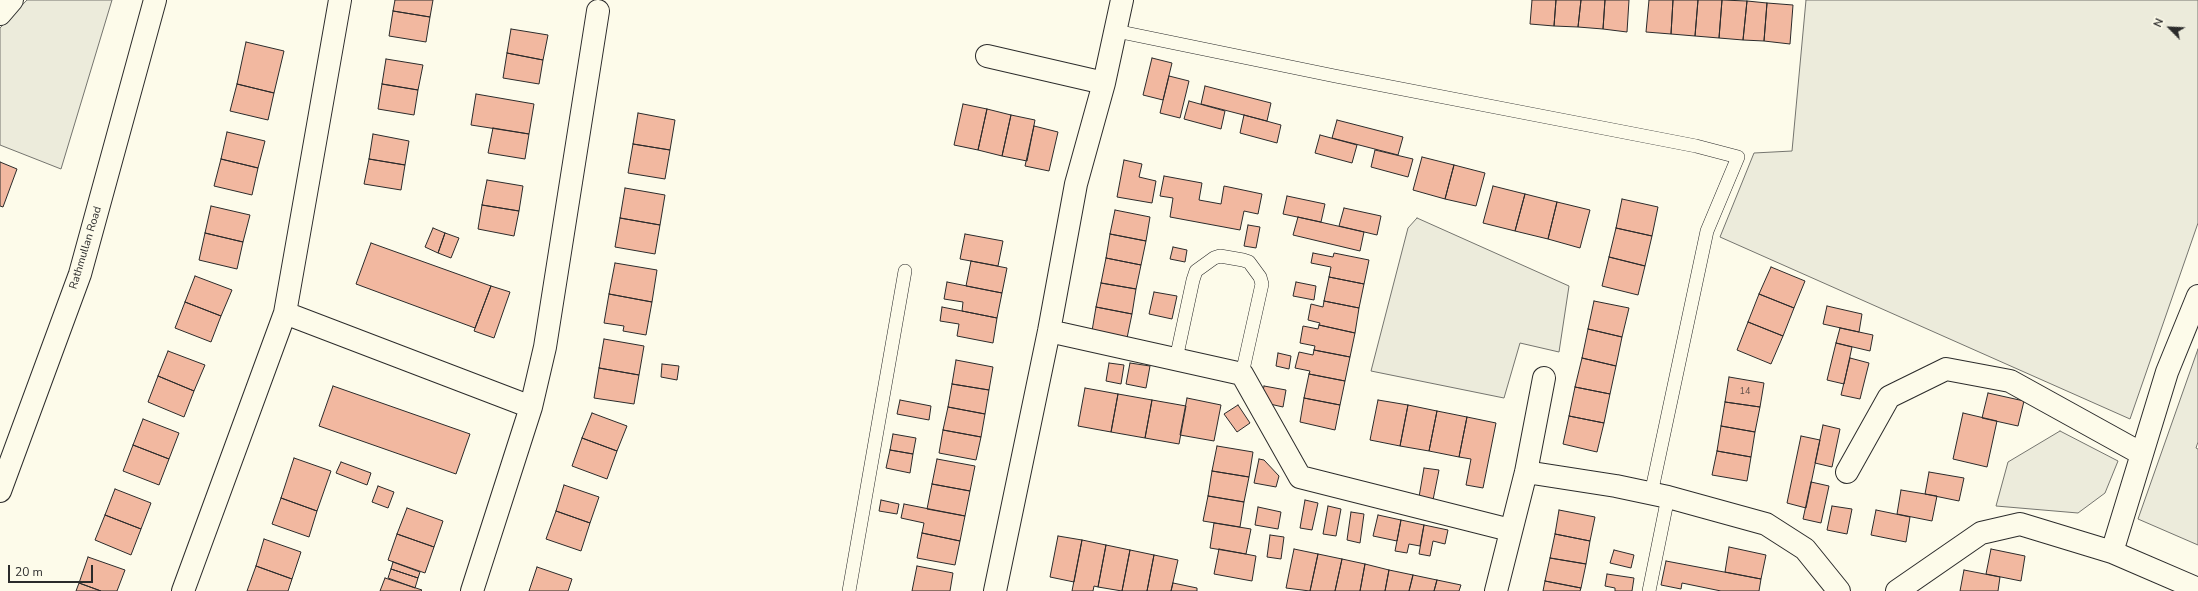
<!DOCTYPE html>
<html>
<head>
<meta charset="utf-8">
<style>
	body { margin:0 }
	#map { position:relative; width:2198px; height:591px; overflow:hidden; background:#fdfbea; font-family:"Nunito Sans",sans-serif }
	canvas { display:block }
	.north { position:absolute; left:2150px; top:8px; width:40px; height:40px; -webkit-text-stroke:3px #fdfbea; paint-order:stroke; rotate:294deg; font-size:11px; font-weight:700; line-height:16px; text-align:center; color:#2b2b2b }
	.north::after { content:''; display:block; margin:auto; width:14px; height:18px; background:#2b2b2b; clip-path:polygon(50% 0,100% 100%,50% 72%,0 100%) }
	.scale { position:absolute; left:8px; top:565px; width:85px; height:18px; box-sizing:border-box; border:2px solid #2b2b2b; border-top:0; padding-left:5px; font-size:12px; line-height:14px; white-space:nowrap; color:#2b2b2b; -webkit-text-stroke:3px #fdfbea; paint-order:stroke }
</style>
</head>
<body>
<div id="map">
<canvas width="2198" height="591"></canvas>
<div class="north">N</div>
<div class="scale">20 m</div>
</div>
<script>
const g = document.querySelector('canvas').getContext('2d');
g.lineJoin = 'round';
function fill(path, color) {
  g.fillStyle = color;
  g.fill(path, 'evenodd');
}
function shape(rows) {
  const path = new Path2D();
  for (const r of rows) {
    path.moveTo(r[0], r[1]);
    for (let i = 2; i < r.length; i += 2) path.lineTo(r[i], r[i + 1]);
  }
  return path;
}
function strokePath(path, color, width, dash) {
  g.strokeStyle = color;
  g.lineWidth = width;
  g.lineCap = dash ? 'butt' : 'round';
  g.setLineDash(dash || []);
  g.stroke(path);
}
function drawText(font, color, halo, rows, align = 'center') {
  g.font = font + ' "Nunito Sans",sans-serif';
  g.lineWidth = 3;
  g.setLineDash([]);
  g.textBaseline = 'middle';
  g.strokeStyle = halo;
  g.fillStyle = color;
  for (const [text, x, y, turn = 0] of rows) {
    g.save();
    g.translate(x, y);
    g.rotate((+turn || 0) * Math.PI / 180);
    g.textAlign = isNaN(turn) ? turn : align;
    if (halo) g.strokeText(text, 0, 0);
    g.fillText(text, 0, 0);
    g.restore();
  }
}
const green = shape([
	[27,0,112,0,61,169,0,145,0,28,27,0],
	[1806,0,2198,0,2198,223,2130,419,1720,237,1754,153,1792,151,1806,0],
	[1417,218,1569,286,1559,352,1520,343,1504,398,1371,371,1408,228,1417,218],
	[2198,349,2198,442,2196,448,2198,449,2198,545,2138,519,2198,349],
	[2060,431,2118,461,2105,493,2078,513,1996,506,2008,462,2060,431]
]);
const building = shape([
	[395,0,433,0,430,17,393,11,395,0],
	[1532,0,1556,0,1554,26,1530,24,1532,0],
	[1556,0,1581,0,1578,27,1554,26,1556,0],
	[1581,0,1605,0,1603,29,1578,27,1581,0],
	[1605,0,1629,0,1627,32,1603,29,1605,0],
	[1649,0,1673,0,1671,34,1646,32,1649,0],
	[1673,0,1698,0,1695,36,1671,34,1673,0],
	[1698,0,1722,0,1719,38,1695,36,1698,0],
	[1722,0,1747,1,1743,40,1719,38,1722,0],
	[1747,1,1767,3,1764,41,1743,40,1747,1],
	[1767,3,1793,5,1790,44,1764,41,1767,3],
	[393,11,430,17,426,42,389,36,393,11],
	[511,29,548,35,543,60,507,53,511,29],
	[246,42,284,51,274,93,237,84,246,42],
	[507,53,543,60,539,84,503,78,507,53],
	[1152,58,1172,63,1163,100,1143,95,1152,58],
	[386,59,423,65,418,90,382,84,386,59],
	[1169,76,1189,81,1180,118,1160,113,1169,76],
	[237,84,274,93,268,120,230,111,237,84],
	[382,84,418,90,414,115,378,109,382,84],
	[1205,86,1271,103,1267,121,1201,104,1205,86],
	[476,94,534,104,529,134,471,125,476,94],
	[1189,101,1225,111,1221,129,1184,119,1189,101],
	[963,104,987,109,978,150,954,145,963,104],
	[987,109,1011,115,1002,156,978,150,987,109],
	[638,113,675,120,670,150,633,144,638,113],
	[1011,115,1035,120,1027,161,1002,156,1011,115],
	[1244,115,1281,125,1277,143,1240,133,1244,115],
	[1337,120,1403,137,1398,155,1332,138,1337,120],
	[1034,126,1058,132,1049,171,1025,166,1034,126],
	[493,128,529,134,525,159,488,153,493,128],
	[227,132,265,141,258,168,221,159,227,132],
	[373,134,409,141,405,165,369,159,373,134],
	[1320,135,1357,145,1352,163,1315,153,1320,135],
	[633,144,670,150,665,179,628,173,633,144],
	[1375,150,1413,159,1408,177,1371,167,1375,150],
	[1422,157,1454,165,1445,199,1413,190,1422,157],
	[221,159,258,168,252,195,214,186,221,159],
	[369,159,405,165,401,190,364,184,369,159],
	[1124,160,1142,164,1139,177,1156,181,1152,203,1117,197,1124,160],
	[0,162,17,169,3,207,0,206,0,162],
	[1454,165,1485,173,1476,206,1445,199,1454,165],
	[1164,176,1202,183,1199,200,1221,204,1224,186,1262,194,1258,214,1244,211,1240,230,1170,217,1173,198,1160,196,1164,176],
	[487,180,523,186,519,211,482,205,487,180],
	[1493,186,1525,194,1515,231,1483,223,1493,186],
	[625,188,665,195,660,225,620,218,625,188],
	[1525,194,1557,202,1548,239,1515,231,1525,194],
	[1287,196,1325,204,1321,222,1283,214,1287,196],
	[1622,199,1658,207,1652,236,1616,228,1622,199],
	[1557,202,1590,210,1580,248,1548,239,1557,202],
	[482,205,519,211,514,236,478,229,482,205],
	[211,206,250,215,243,242,205,233,211,206],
	[1344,208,1381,216,1377,235,1339,226,1344,208],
	[1115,210,1150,217,1146,241,1110,234,1115,210],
	[1298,217,1364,232,1360,251,1293,235,1298,217],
	[620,218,660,225,655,254,615,247,620,218],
	[1248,225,1260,227,1256,248,1244,246,1248,225],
	[433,228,445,233,438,253,425,247,433,228],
	[1616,228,1652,236,1645,266,1609,257,1616,228],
	[205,233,243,242,237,269,199,260,205,233],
	[445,233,459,238,451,258,438,253,445,233],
	[965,234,1003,241,998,266,960,259,965,234],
	[1110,234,1146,241,1141,265,1106,258,1110,234],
	[371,243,491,286,475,328,356,284,371,243],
	[1173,247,1187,250,1185,262,1170,259,1173,247],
	[1313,253,1333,257,1334,253,1369,260,1364,284,1329,277,1331,267,1311,263,1313,253],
	[1609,257,1645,266,1638,295,1602,286,1609,257],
	[1106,258,1141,265,1136,289,1101,283,1106,258],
	[971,261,1007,268,1002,293,966,286,971,261],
	[615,263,657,270,652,302,609,294,615,263],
	[1771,267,1805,281,1794,308,1759,294,1771,267],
	[195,276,232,290,221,316,185,302,195,276],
	[1329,277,1364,284,1359,308,1324,301,1329,277],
	[947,282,1002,293,997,318,962,311,963,302,944,299,947,282],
	[1296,282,1316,286,1314,300,1293,296,1296,282],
	[1101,283,1136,289,1132,314,1096,307,1101,283],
	[491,286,510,292,494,338,474,331,491,286],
	[1154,292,1177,296,1172,319,1149,314,1154,292],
	[609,294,652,302,646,335,623,331,624,326,604,323,609,294],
	[1759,294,1794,308,1783,336,1748,322,1759,294],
	[1324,301,1359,308,1355,333,1319,325,1320,323,1308,320,1311,304,1323,307,1324,301],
	[1594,301,1629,308,1622,337,1588,329,1594,301],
	[185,302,221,316,211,342,175,328,185,302],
	[1827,306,1862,314,1859,332,1823,324,1827,306],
	[942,307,997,318,993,343,957,336,959,324,940,321,942,307],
	[1096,307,1132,314,1127,338,1092,331,1096,307],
	[1748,322,1783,336,1771,364,1737,350,1748,322],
	[1319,325,1355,333,1350,357,1314,350,1315,346,1300,343,1303,326,1318,329,1319,325],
	[1840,328,1873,335,1870,351,1836,343,1840,328],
	[1588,329,1622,337,1616,366,1582,358,1588,329],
	[604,339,644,346,639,375,599,368,604,339],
	[1836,343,1852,347,1844,384,1827,380,1836,343],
	[1314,350,1350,357,1345,381,1309,374,1310,371,1295,368,1299,352,1313,355,1314,350],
	[168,351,205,365,194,391,158,376,168,351],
	[1278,353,1291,356,1289,369,1276,366,1278,353],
	[1582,358,1616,366,1610,394,1575,387,1582,358],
	[1850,358,1869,363,1860,399,1841,395,1850,358],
	[956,360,993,367,989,390,952,384,956,360],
	[1109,363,1124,365,1121,384,1106,381,1109,363],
	[1130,363,1150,366,1146,388,1126,384,1130,363],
	[662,364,679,366,677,380,661,377,662,364],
	[599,368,639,375,634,404,594,398,599,368],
	[1309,374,1345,381,1340,405,1304,398,1309,374],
	[158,376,194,391,184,417,148,402,158,376],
	[1729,377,1764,383,1760,407,1725,402,1729,377],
	[952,384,989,390,985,414,948,407,952,384],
	[333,386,470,434,456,474,319,426,333,386],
	[1264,386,1286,390,1283,407,1261,402,1264,386],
	[1575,387,1610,394,1604,423,1569,416,1575,387],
	[1085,388,1118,394,1111,432,1078,426,1085,388],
	[1988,393,2024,401,2018,426,1982,418,1988,393],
	[1118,394,1152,400,1145,438,1111,432,1118,394],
	[1187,398,1221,405,1214,441,1180,435,1187,398],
	[1304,398,1340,405,1335,430,1300,422,1304,398],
	[900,400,931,406,929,420,897,414,900,400],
	[1152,400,1186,406,1179,444,1145,438,1152,400],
	[1378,400,1408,405,1400,446,1370,440,1378,400],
	[1725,402,1760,407,1755,432,1721,426,1725,402],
	[1238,405,1250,423,1237,432,1224,414,1238,405],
	[1408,405,1437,411,1429,451,1400,446,1408,405],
	[948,407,985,414,981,437,943,430,948,407],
	[1437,411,1467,417,1459,457,1429,451,1437,411],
	[592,413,627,426,617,451,582,438,592,413],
	[1963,413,1997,421,1987,467,1953,459,1963,413],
	[1569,416,1604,423,1597,452,1563,444,1569,416],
	[1467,417,1496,423,1483,488,1466,485,1471,459,1459,457,1467,417],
	[143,419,179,433,169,459,133,445,143,419],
	[1823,425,1840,429,1832,467,1815,463,1823,425],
	[1721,426,1755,432,1751,457,1717,451,1721,426],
	[943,430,981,437,976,460,939,453,943,430],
	[893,434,916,438,913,454,890,450,893,434],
	[1801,436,1820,440,1806,508,1787,503,1801,436],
	[582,438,617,451,607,479,572,466,582,438],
	[133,445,169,459,159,485,123,471,133,445],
	[1217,446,1253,452,1249,477,1212,471,1217,446],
	[890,450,913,454,910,473,886,468,890,450],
	[1717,451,1751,457,1747,481,1712,475,1717,451],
	[294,458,331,471,317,511,281,498,294,458],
	[937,459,975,466,970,491,932,484,937,459],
	[1259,459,1264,460,1279,476,1276,487,1254,483,1259,459],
	[341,462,371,473,367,485,336,473,341,462],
	[1424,468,1439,470,1433,500,1419,497,1424,468],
	[1212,471,1249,477,1244,502,1208,496,1212,471],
	[1929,472,1964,478,1959,501,1925,494,1929,472],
	[1811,482,1829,486,1821,523,1803,519,1811,482],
	[932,484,970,491,965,516,927,509,932,484],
	[564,485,599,497,590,523,556,511,564,485],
	[378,486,394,492,388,508,372,502,378,486],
	[115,489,151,503,141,529,105,515,115,489],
	[1901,490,1937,496,1932,521,1897,514,1901,490],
	[1208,496,1244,502,1240,527,1203,521,1208,496],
	[281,498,317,511,309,537,272,524,281,498],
	[881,500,899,504,897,514,879,511,881,500],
	[1305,500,1318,503,1312,530,1300,528,1305,500],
	[904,504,965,516,960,541,922,533,924,523,901,518,904,504],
	[1328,506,1341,509,1336,536,1323,534,1328,506],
	[1832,506,1852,509,1847,534,1827,530,1832,506],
	[1258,507,1281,512,1278,529,1255,525,1258,507],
	[407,508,443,521,434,547,397,534,407,508],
	[1559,510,1595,517,1590,541,1555,534,1559,510],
	[1876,510,1910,517,1906,542,1871,535,1876,510],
	[556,511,590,523,581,551,546,539,556,511],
	[1351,512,1364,514,1360,543,1347,540,1351,512],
	[105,515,141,529,131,555,95,540,105,515],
	[1378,515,1401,520,1397,541,1373,536,1378,515],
	[1401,520,1424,525,1420,546,1409,544,1407,553,1395,551,1401,520],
	[1214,523,1251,529,1246,554,1210,548,1214,523],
	[1424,525,1448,530,1445,544,1433,541,1430,556,1419,554,1424,525],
	[922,533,960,541,955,565,917,558,922,533],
	[397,534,434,547,425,573,388,560,397,534],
	[1555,534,1590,541,1586,564,1550,558,1555,534],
	[1270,535,1284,537,1281,559,1267,557,1270,535],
	[1058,536,1082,540,1074,582,1050,577,1058,536],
	[264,539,301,552,292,579,256,566,264,539],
	[1082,540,1106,545,1098,587,1094,586,1093,591,1072,591,1082,540],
	[1106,545,1130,550,1122,591,1098,587,1106,545],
	[1729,547,1766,555,1761,579,1725,572,1729,547],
	[1219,549,1256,556,1252,581,1214,574,1219,549],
	[1294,549,1318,554,1310,591,1286,588,1294,549],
	[1991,549,2025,556,2021,581,1986,574,1991,549],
	[1130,550,1154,555,1147,591,1122,591,1130,550],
	[1614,550,1634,555,1631,568,1610,563,1614,550],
	[1318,554,1342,559,1335,591,1310,591,1318,554],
	[1154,555,1178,560,1171,591,1147,591,1154,555],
	[88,557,125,570,117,591,101,591,79,583,88,557],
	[1550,558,1586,564,1581,588,1545,581,1550,558],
	[1342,559,1365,564,1360,591,1335,591,1342,559],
	[1666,561,1761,579,1759,591,1721,591,1682,583,1681,589,1661,585,1666,561],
	[393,562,420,572,418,578,391,569,393,562],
	[1365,564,1389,570,1385,591,1360,591,1365,564],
	[256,566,292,579,288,591,247,591,256,566],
	[917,566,953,573,950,591,912,591,917,566],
	[537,567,572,579,568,591,529,591,537,567],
	[391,569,418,578,415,588,388,578,391,569],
	[1389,570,1413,575,1409,591,1385,591,1389,570],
	[1964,570,2000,577,1998,591,1960,591,1964,570],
	[1607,574,1634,578,1632,591,1615,591,1615,588,1605,586,1607,574],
	[1413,575,1437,580,1434,591,1409,591,1413,575],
	[385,578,422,590,421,591,380,591,385,578],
	[1437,580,1461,585,1459,591,1434,591,1437,580],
	[1545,581,1581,588,1580,591,1543,591,1545,581],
	[79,583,101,591,76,591,79,583],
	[1173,583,1197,588,1197,591,1171,591,1173,583]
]);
const service = shape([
	[1116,31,1335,76,1696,146,1738,157,1707,231,1651,494],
	[1176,359,1193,280,1196,271,1214,258,1220,256,1243,260,1249,262,1260,277,1262,284,1242,374],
	[849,591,905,271],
	[1649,591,1668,497]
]);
const minor = shape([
	[0,14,12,0],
	[987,56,1104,83],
	[285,313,531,407],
	[1049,331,1242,374,1300,477,1510,530],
	[1526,472,1616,486,1668,497,1766,524,1805,549,1839,591],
	[1847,472,1889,397,1946,369,2010,381,2142,454],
	[2112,552,2167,372,2198,296],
	[183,591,285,313,340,0],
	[472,591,531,407,545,347,598,11],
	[995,591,1049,331,1076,184,1104,83,1122,0],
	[1496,591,1526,472,1544,378],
	[1897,591,1981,533,2020,524,2112,552,2198,589]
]);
const tertiary = shape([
	[0,491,80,274,155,0]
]);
const numberNames = [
	["14",1745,392]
];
const streetNames = [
	["Rathmullan Road",86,248,-73]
];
fill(green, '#ecebdb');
strokePath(green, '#74746e', 1);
fill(building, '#f2b8a0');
strokePath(building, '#2b2b2b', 1);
strokePath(service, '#2b2b2b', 14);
strokePath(minor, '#2b2b2b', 24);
strokePath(tertiary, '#2b2b2b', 24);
strokePath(service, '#fdfbea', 13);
strokePath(minor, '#fdfbea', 22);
strokePath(tertiary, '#fdfbea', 22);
drawText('9px', '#5d4e48', null, numberNames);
drawText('11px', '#2b2b2b', '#fdfbea', streetNames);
</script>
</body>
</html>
